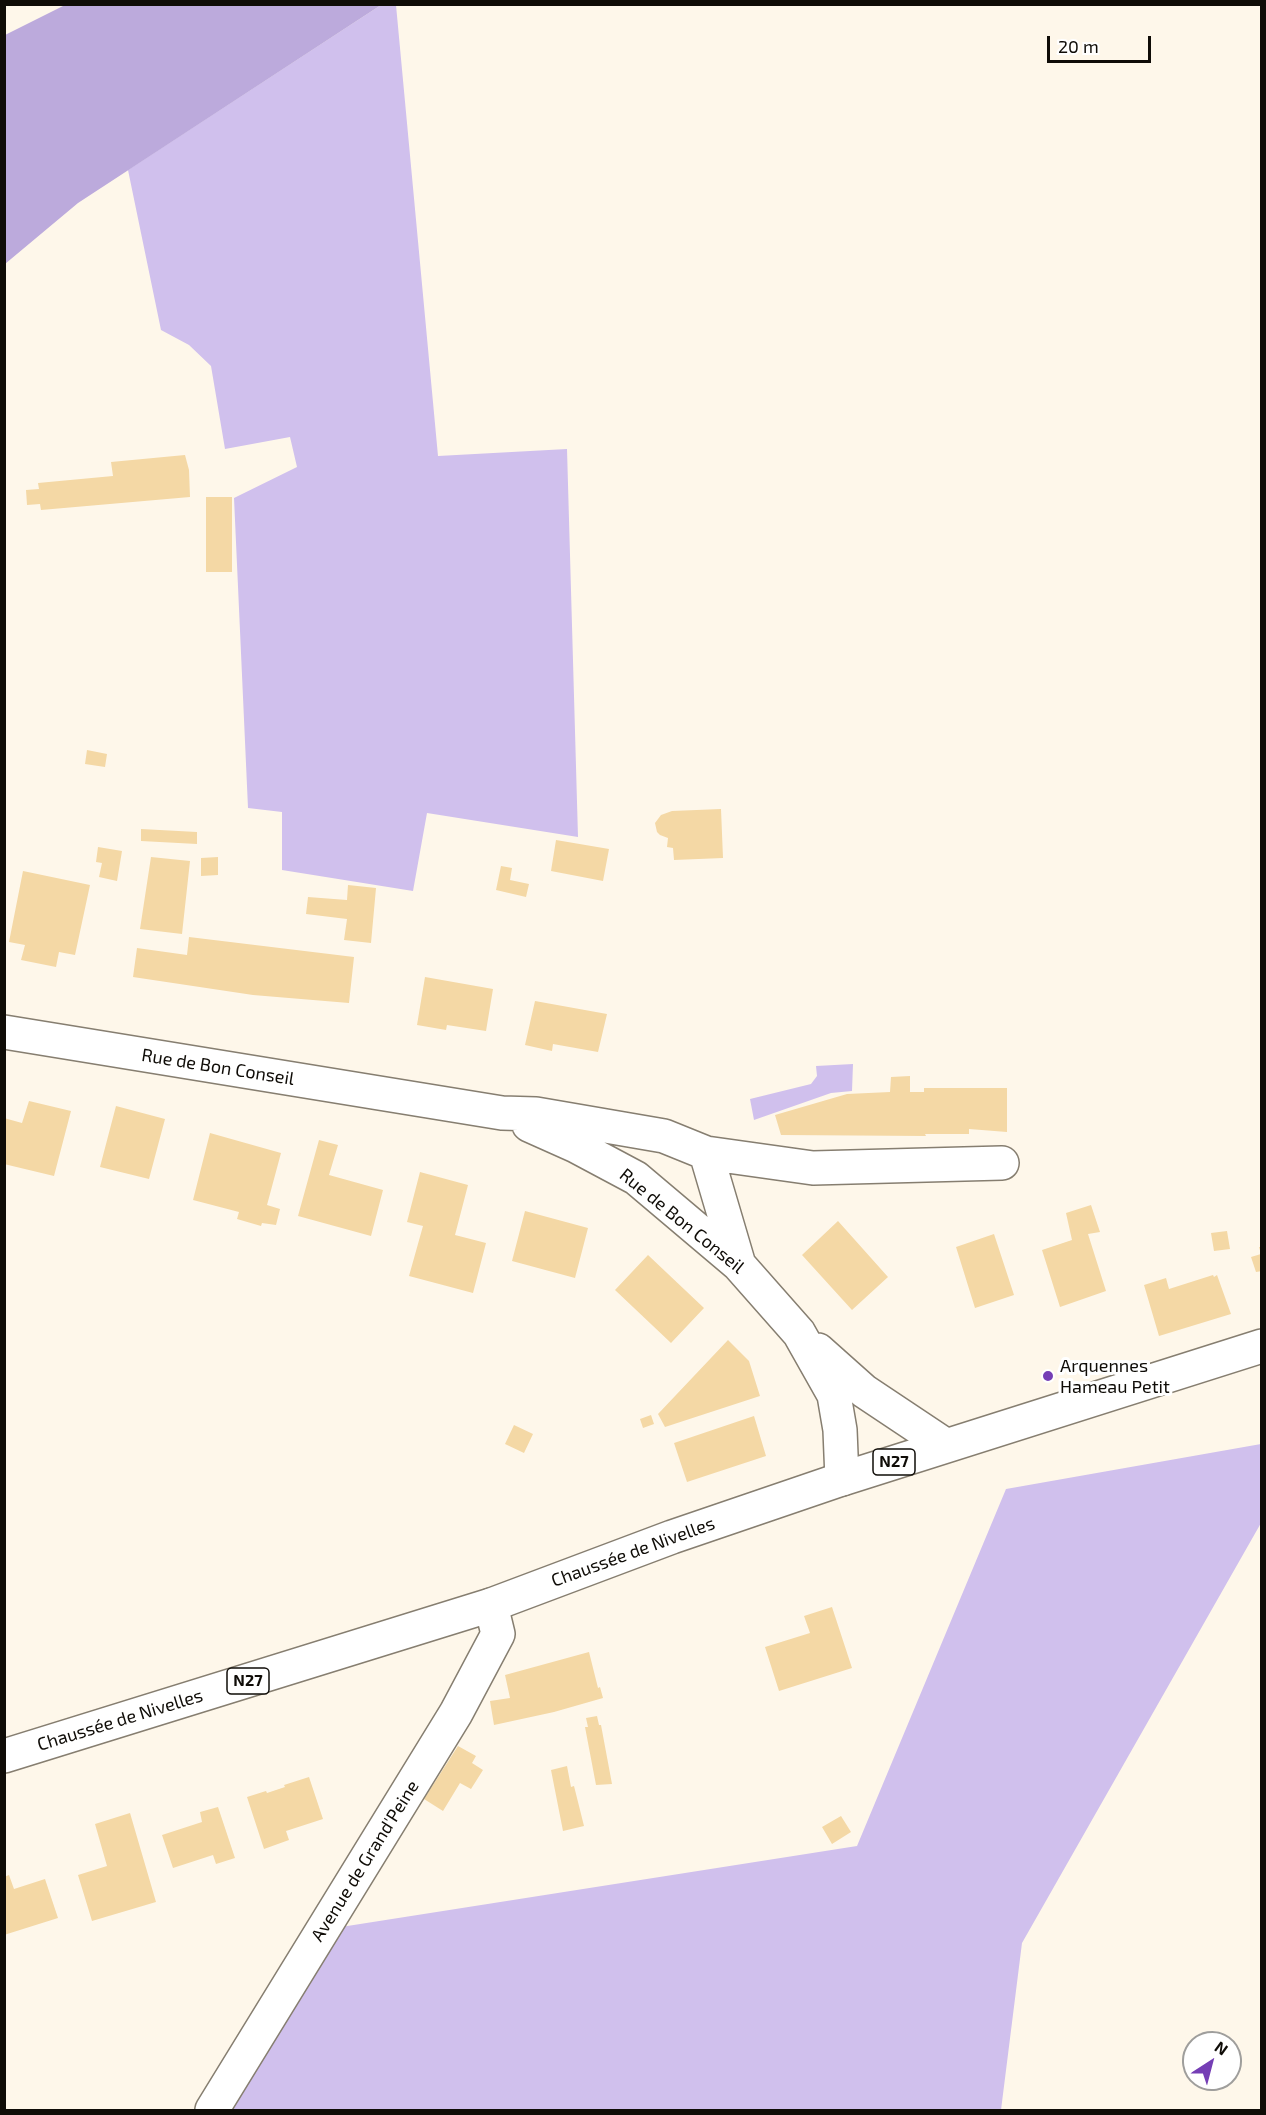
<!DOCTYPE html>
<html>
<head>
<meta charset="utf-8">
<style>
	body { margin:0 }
	#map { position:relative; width:1266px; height:2115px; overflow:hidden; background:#fef7ea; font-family:"Exo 2",sans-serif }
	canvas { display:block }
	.frame { position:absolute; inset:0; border:6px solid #0f0c07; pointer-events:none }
	.north { position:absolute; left:1182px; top:2031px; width:60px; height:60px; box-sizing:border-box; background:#fff; border:2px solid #9f9e9c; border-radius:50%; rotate:36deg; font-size:16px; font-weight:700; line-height:24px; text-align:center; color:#0f0c07 }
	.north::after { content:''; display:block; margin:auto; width:21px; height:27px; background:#753eb5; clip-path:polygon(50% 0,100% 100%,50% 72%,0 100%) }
	.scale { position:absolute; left:1047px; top:36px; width:104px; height:27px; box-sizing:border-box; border:3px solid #0f0c07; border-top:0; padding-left:8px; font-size:18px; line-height:21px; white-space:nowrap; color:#0f0c07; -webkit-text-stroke:4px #fff; paint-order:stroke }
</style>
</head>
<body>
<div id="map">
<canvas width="1266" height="2115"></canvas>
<div class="frame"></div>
<div class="north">N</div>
<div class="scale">20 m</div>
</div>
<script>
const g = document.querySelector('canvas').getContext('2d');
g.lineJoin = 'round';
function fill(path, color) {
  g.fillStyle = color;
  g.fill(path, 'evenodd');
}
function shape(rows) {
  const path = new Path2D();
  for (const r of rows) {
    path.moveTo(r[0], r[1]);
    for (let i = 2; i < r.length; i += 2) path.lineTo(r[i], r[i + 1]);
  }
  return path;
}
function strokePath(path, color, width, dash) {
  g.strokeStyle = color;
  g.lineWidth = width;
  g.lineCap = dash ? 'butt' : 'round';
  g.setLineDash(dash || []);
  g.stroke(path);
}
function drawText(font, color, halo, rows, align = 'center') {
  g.font = font + ' "Exo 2",sans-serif';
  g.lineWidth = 6;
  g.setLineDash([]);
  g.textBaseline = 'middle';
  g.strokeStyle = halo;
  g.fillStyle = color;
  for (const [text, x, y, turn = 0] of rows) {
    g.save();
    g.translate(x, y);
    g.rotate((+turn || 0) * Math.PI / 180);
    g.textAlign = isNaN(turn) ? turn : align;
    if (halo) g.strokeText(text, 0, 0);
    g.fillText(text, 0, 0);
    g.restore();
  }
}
const green = shape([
	[381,5,396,5,438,456,567,449,578,837,427,813,413,891,282,870,282,812,248,808,234,498,297,467,290,437,225,449,211,366,189,345,161,330,128,170],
	[853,1064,852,1091,831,1093,754,1120,750,1099,811,1084,817,1076,816,1066],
	[1261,1444,1261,1523,1022,1943,1001,2110,231,2110,341,1927,857,1846,1006,1489]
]);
const forest = shape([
	[65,5,65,4,381,5,78,203,5,264,5,35]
]);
const building = shape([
	[185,455,189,470,190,497,41,510,40,504,27,505,26,490,39,489,38,483,113,476,111,462],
	[206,497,232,497,232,572,206,572],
	[87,750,107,754,105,767,85,764],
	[721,809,723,858,674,860,673,848,667,847,668,838,660,835,657,832,655,823,661,815,672,811],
	[141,829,197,832,197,844,141,841],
	[556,840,609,849,603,881,551,871],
	[98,847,122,851,117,881,99,877,102,863,96,862],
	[151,857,190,861,182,934,140,929],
	[218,857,218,875,201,876,201,858],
	[501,866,512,868,510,880,529,884,526,897,496,890],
	[23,871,90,885,75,955,59,952,56,967,21,960,25,945,9,942],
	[348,885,376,888,371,943,344,940,347,919,306,914,308,897,347,900],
	[189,937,354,957,349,1003,253,995,133,977,137,948,187,955],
	[425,977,493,989,486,1031,447,1025,446,1030,417,1025],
	[535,1001,607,1014,598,1052,553,1044,552,1051,525,1045],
	[910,1076,910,1092,924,1092,924,1088,1007,1088,1007,1132,969,1129,969,1134,925,1134,926,1136,781,1135,775,1115,847,1094,890,1092,891,1077],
	[29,1101,71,1111,54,1176,4,1164,4,1118,22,1123],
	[116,1106,165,1119,149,1179,100,1167],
	[210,1133,281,1153,267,1205,280,1209,276,1225,262,1223,261,1226,237,1219,239,1212,193,1200],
	[319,1140,338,1145,329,1175,383,1190,371,1236,298,1216],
	[420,1172,468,1185,455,1235,486,1243,473,1293,409,1276,423,1226,407,1222],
	[1091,1205,1100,1232,1088,1234,1106,1291,1060,1307,1042,1250,1072,1240,1066,1213],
	[525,1211,588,1228,575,1278,512,1261],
	[838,1221,888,1277,852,1310,802,1255],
	[1227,1231,1230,1249,1214,1251,1211,1233],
	[994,1234,1014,1295,975,1308,956,1247],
	[1259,1247,1262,1247,1262,1271,1256,1272,1251,1257,1261,1254],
	[648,1255,704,1308,671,1343,615,1290],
	[1213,1275,1214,1277,1217,1275,1231,1314,1159,1336,1144,1285,1166,1278,1169,1289],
	[728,1340,749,1361,760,1396,665,1427,658,1414],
	[651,1415,654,1424,643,1428,640,1419],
	[754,1416,766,1456,687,1482,674,1443],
	[514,1425,533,1434,524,1453,505,1444],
	[832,1607,852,1668,779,1691,765,1647,810,1633,804,1616],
	[589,1652,598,1688,600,1687,603,1698,554,1712,494,1725,490,1701,510,1698,505,1675],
	[597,1716,599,1725,601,1725,612,1784,596,1785,585,1727,588,1727,586,1718],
	[458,1746,476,1756,472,1763,483,1770,471,1789,460,1783,443,1811,424,1799],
	[567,1766,571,1787,574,1786,584,1826,563,1831,551,1770],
	[309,1777,323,1819,286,1831,289,1840,264,1849,247,1797,266,1791,267,1793,285,1787,284,1785],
	[218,1807,235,1858,216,1864,213,1855,173,1868,162,1835,202,1822,200,1812],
	[130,1813,156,1902,92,1921,78,1875,107,1866,95,1824],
	[841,1816,851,1832,832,1844,822,1827],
	[9,1875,14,1889,45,1879,58,1918,4,1935,4,1877]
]);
const minor = shape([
	[4,1032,502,1113,536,1114,664,1136,706,1153,813,1168,1002,1163],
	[529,1125,576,1146,636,1178,739,1265,799,1333,834,1395,840,1430,842,1479],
	[706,1153,739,1265],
	[818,1350,864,1391,945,1445],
	[212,2110,456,1713,498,1634,491,1605]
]);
const primary = shape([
	[4,1756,491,1605,672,1537,842,1479,1262,1346]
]);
const markers = [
	[1048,1376,6,"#753eb5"]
];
const shields = [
	[894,1462,42],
	[248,1681,42]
];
const shieldNames = [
	["N27",894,1462],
	["N27",248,1681]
];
const streetNames = [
	["Rue de Bon Conseil",218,1067,9],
	["Rue de Bon Conseil",682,1221,39],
	["Chaussée de Nivelles",633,1552,-20],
	["Chaussée de Nivelles",120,1720,-17],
	["Avenue de Grand'Peine",365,1861,-58]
];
const poiNames = [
	["Arquennes",1060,1366],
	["Hameau Petit",1060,1387]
];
fill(green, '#d0c0ed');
fill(forest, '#bcaadc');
fill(building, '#f4d8a5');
strokePath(minor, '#867e70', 36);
strokePath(primary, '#867e70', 36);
strokePath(minor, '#fff', 33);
strokePath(primary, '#fff', 33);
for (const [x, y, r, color] of markers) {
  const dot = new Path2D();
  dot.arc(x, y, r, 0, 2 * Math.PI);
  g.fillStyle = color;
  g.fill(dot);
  strokePath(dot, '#fff', 2);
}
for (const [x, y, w] of shields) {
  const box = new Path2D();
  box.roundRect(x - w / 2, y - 13, w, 26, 4.5);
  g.fillStyle = '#fff';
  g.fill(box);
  strokePath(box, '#0f0c07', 1.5);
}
drawText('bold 16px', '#0f0c07', null, shieldNames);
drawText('18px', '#0f0c07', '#fff', streetNames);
drawText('18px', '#0f0c07', '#fff', poiNames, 'left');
</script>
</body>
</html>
